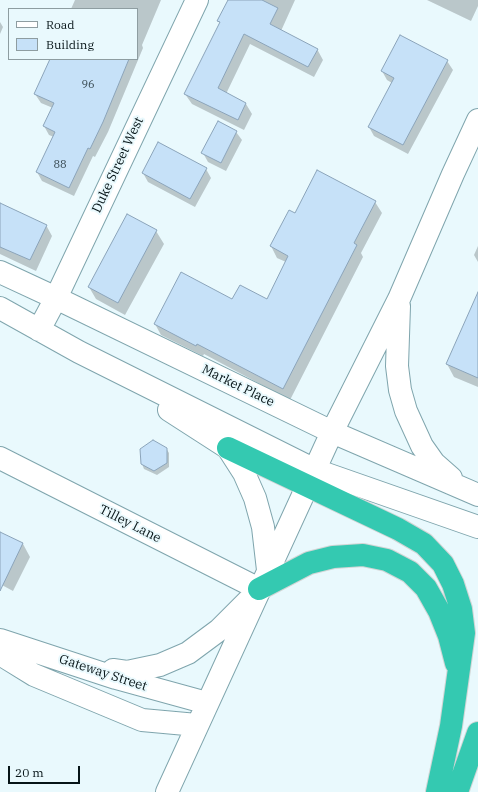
<!DOCTYPE html>
<html>
<head>
<meta charset="utf-8">
<style>
	body { margin:0 }
	#map { position:relative; width:478px; height:792px; overflow:hidden; background:#e9f9fd; font-family:"IBM Plex Serif",serif }
	canvas { display:block }
	.legend { position:absolute; left:8px; top:8px; width:130px; height:52px; box-sizing:border-box; background:#e9f9fd; border:1px solid #8e9da1; margin:0; padding:5px 7px; list-style:none; font-size:12px; color:#061417 }
	.legend li { display:flex; align-items:center; gap:8px; height:20px }
	.legend b { width:20px; border:1px solid #8e9da1 }
	.scale { position:absolute; left:8px; top:766px; width:72px; height:18px; box-sizing:border-box; border:2px solid #061417; border-top:0; padding-left:5px; font-size:12px; line-height:14px; white-space:nowrap; color:#061417; -webkit-text-stroke:3px #e9f9fd; paint-order:stroke }
</style>
</head>
<body>
<div id="map">
<canvas width="478" height="792"></canvas>
<ul class="legend">
<li><b style="height:5px;background:#fff"></b>Road</li>
<li><b style="height:11px;background:#c6e1f8"></b>Building</li>
</ul>
<div class="scale">20 m</div>
</div>
<script>
const g = document.querySelector('canvas').getContext('2d');
g.lineJoin = 'round';
function fill(path, color) {
  g.fillStyle = color;
  g.fill(path, 'evenodd');
}
function shape(rows) {
  const path = new Path2D();
  for (const r of rows) {
    path.moveTo(r[0], r[1]);
    for (let i = 2; i < r.length; i += 2) path.lineTo(r[i], r[i + 1]);
  }
  return path;
}
function strokePath(path, color, width, dash) {
  g.strokeStyle = color;
  g.lineWidth = width;
  g.lineCap = dash ? 'butt' : 'round';
  g.setLineDash(dash || []);
  g.stroke(path);
}
function drawText(font, color, halo, rows, align = 'center') {
  g.font = font + ' "IBM Plex Serif",serif';
  g.lineWidth = 4;
  g.setLineDash([]);
  g.textBaseline = 'middle';
  g.strokeStyle = halo;
  g.fillStyle = color;
  for (const [text, x, y, turn = 0] of rows) {
    g.save();
    g.translate(x, y);
    g.rotate((+turn || 0) * Math.PI / 180);
    g.textAlign = isNaN(turn) ? turn : align;
    if (halo) g.strokeText(text, 0, 0);
    g.fillText(text, 0, 0);
    g.restore();
  }
}
const shadow = shape([
	[75,0,161,0,142,45,143,48,108,132,95,157,93,156,74,196,42,181,37,172,54,137,49,135,44,126,53,108,41,103,35,94,51,59,137,59,137,9,71,9],
	[229,0,295,0,281,31,317,49,323,60,314,77,250,44,226,94,246,104,252,114,244,130,192,104,185,94,220,24,219,21],
	[427,0,478,0,478,6,471,21],
	[0,22,3,27,0,34],
	[401,37,447,61,453,70,408,154,374,136,369,127,392,83,387,80,382,71],
	[236,132,242,140,226,171,208,162,203,153],
	[206,169,211,178,195,207,148,182,143,173],
	[375,202,382,213,361,253,363,257,290,400,204,354,203,356,161,335,155,324,233,301,267,300,286,262,277,258,271,246,295,214],
	[0,204,46,225,52,236,36,271,0,254],
	[156,231,164,244,125,315,96,299,89,287],
	[478,246,478,262,474,255],
	[478,294,478,387,454,377,447,364],
	[166,448,169,453,169,467,157,475,144,469,142,464],
	[0,533,23,544,30,557,13,591,0,584]
]);
const building = shape([
	[228,0,262,0,278,8,270,24,318,49,308,67,244,34,218,88,246,103,238,120,184,94,220,22,217,21,228,0],
	[400,35,448,60,403,145,368,127,394,78,381,71,400,35],
	[50,59,129,59,103,122,90,149,88,148,69,188,36,172,55,132,43,126,54,103,34,94,50,59],
	[218,121,237,131,221,163,201,153,218,121],
	[158,142,207,168,190,199,142,173,158,142],
	[317,170,376,201,354,243,357,245,283,389,197,344,196,346,154,324,181,272,232,299,240,285,267,299,288,256,270,246,289,210,295,213,317,170],
	[0,203,47,225,30,260,0,247,0,203],
	[127,214,157,230,118,303,88,287,127,214],
	[478,292,478,378,446,364,478,292],
	[153,440,167,448,167,463,154,471,141,464,140,449,153,440],
	[0,532,23,543,0,591,0,532]
]);
const minor = shape([
	[0,272,56,298,332,432,478,495],
	[399,306,397,366,400,390,406,411,422,446,434,463,451,478],
	[0,308,79,352,315,470,478,527],
	[39,330,56,298,197,0],
	[169,410,228,448,244,473,255,498,263,527,268,570],
	[0,458,259,589],
	[0,640,116,678,207,703],
	[0,654,34,675,142,720,197,725],
	[113,670,127,672,141,669,160,665,188,653,219,630,249,600],
	[167,792,332,432,399,299,453,174,478,120]
]);
const highway = shape([
	[228,448,398,529,424,544,443,564,453,584,461,609,464,633,451,726,437,792],
	[259,589,309,563,333,557,363,555,387,560,410,572,426,588,439,611,449,636,456,663],
	[457,792,478,733]
]);
const numberNames = [
	["96",88,85],
	["88",60,165]
];
const streetNames = [
	["Duke Street West",118,165,-65],
	["Market Place",238,386,26],
	["Tilley Lane",130,524,27],
	["Gateway Street",103,673,18]
];
fill(shadow, '#0003');
fill(building, '#c6e1f8');
strokePath(building, '#8ba4ba', 1);
strokePath(minor, '#7fa5ad', 24);
strokePath(highway, '#d2d5d5', 24);
strokePath(minor, '#fff', 22);
strokePath(highway, '#34c9b1', 22);
drawText('11px', '#36474f', null, numberNames);
drawText('13px', '#061417', '#e9f9fd', streetNames);
</script>
</body>
</html>
